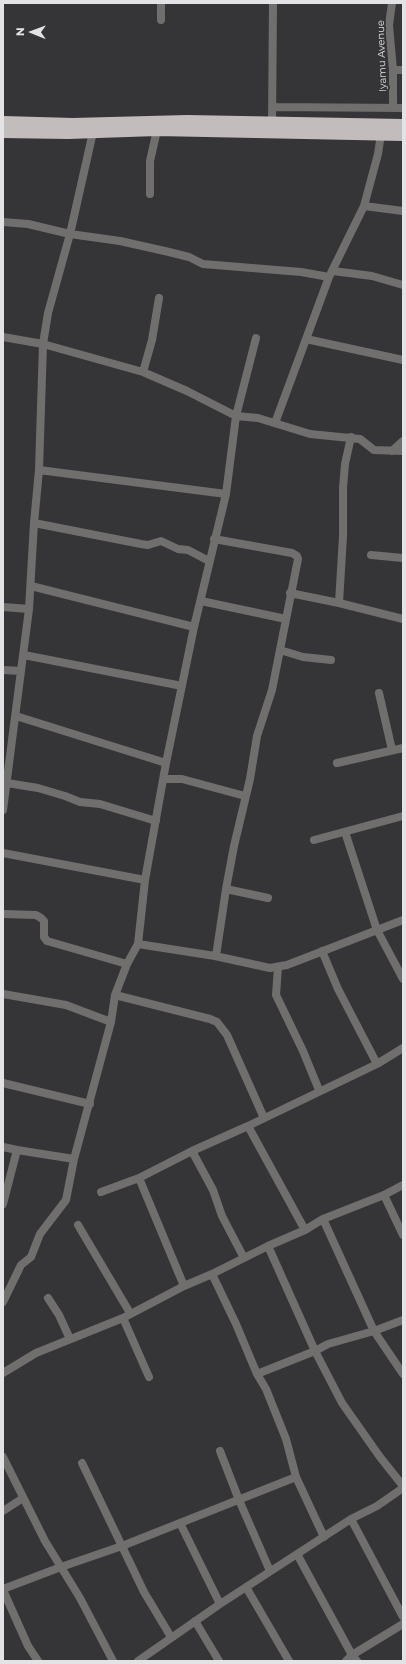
<!DOCTYPE html>
<html>
<head>
<meta charset="utf-8">
<style>
	body { margin:0 }
	#map { position:relative; width:406px; height:1664px; overflow:hidden; background:#353538; font-family:Montserrat,sans-serif }
	canvas { display:block }
	.frame { position:absolute; inset:0; border:4px solid #e3e3e5; pointer-events:none }
	.north { position:absolute; left:12px; top:12px; width:40px; height:40px; -webkit-text-stroke:3px #353538; paint-order:stroke; rotate:271deg; font-size:11px; font-weight:700; line-height:16px; text-align:center; color:#e3e3e5 }
	.north::after { content:''; display:block; margin:auto; width:14px; height:18px; background:#e3e3e5; clip-path:polygon(50% 0,100% 100%,50% 72%,0 100%) }
</style>
</head>
<body>
<div id="map">
<canvas width="406" height="1664"></canvas>
<div class="frame"></div>
<div class="north">N</div>
</div>
<script>
const g = document.querySelector('canvas').getContext('2d');
g.lineJoin = 'round';
function shape(rows) {
  const path = new Path2D();
  for (const r of rows) {
    path.moveTo(r[0], r[1]);
    for (let i = 2; i < r.length; i += 2) path.lineTo(r[i], r[i + 1]);
  }
  return path;
}
function strokePath(path, color, width, dash) {
  g.strokeStyle = color;
  g.lineWidth = width;
  g.lineCap = dash ? 'butt' : 'round';
  g.setLineDash(dash || []);
  g.stroke(path);
}
function drawText(font, color, halo, rows, align = 'center') {
  g.font = font + ' Montserrat,sans-serif';
  g.lineWidth = 4;
  g.setLineDash([]);
  g.textBaseline = 'middle';
  g.strokeStyle = halo;
  g.fillStyle = color;
  for (const [text, x, y, turn = 0] of rows) {
    g.save();
    g.translate(x, y);
    g.rotate((+turn || 0) * Math.PI / 180);
    g.textAlign = isNaN(turn) ? turn : align;
    if (halo) g.strokeText(text, 0, 0);
    g.fillText(text, 0, 0);
    g.restore();
  }
}
const minor = shape([
	[392,3,389,25,393,70,393,108],
	[161,20,161,3],
	[393,70,403,70],
	[272,107,403,108],
	[272,126,273,3],
	[150,194,150,161,157,130],
	[364,206,403,211],
	[3,222,28,224,70,234,120,241,169,252,189,257,203,264,301,272,329,277],
	[333,271,372,276,403,285],
	[3,337,43,344,143,372,187,391,236,416,258,418,310,434,360,439,374,450,403,451],
	[306,339,403,360],
	[143,372,152,340,159,298],
	[275,423,329,277,364,206,378,154,381,134],
	[392,451,403,441],
	[39,470,226,494],
	[34,523,141,544,148,545,161,541,178,549,188,550,209,561],
	[214,539,292,553,297,556,298,559,272,690,257,736,250,779,234,846,226,889,216,956],
	[371,555,403,558],
	[31,586,194,627],
	[290,593,339,603,403,619],
	[201,601,286,619],
	[339,603,343,536,343,488,345,464,351,437],
	[3,607,29,609],
	[280,650,303,657,331,660],
	[24,655,182,686],
	[3,670,21,671],
	[379,693,392,750],
	[16,716,166,763],
	[337,763,403,748],
	[164,779,182,779,245,796],
	[7,783,38,788,65,796,80,802,100,804,156,821],
	[3,810,29,609,34,523,39,470,43,344,48,313,70,234,93,132],
	[345,832,377,930,403,979],
	[314,840,403,816],
	[3,853,145,880],
	[226,889,268,898],
	[3,914,36,915,41,918,44,921,44,937,47,941,127,964],
	[138,944,215,956,270,968,287,965,403,920],
	[322,951,338,989,377,1064],
	[278,967,276,995,303,1051,319,1090],
	[3,994,66,1005,111,1022],
	[115,995,210,1019,217,1022,227,1035,264,1118],
	[3,1083,90,1104],
	[248,1126,305,1230],
	[3,1147,17,1150,3,1204],
	[17,1150,74,1159],
	[192,1151,213,1190,222,1216,244,1258],
	[101,1192,139,1178],
	[384,1195,403,1235],
	[323,1219,374,1331,403,1374],
	[78,1225,130,1313],
	[268,1246,315,1351,342,1403,380,1457,403,1486],
	[212,1274,236,1324,257,1374,266,1389,286,1439,296,1477],
	[184,1286,139,1178,192,1151,248,1126,377,1064,403,1048],
	[48,1298,59,1315,70,1339],
	[3,1302,21,1265,31,1257,40,1234,66,1200,74,1159,111,1022,115,995,127,964,138,944,145,880,166,763,194,627,226,494,236,416,256,338],
	[123,1318,149,1377],
	[3,1373,36,1353,123,1318,184,1286,212,1274,268,1246,305,1230,323,1219,384,1195,403,1185],
	[257,1374,315,1351,328,1344,374,1331,403,1320],
	[220,1451,239,1500,270,1571],
	[3,1457,45,1541,80,1598,113,1661],
	[82,1463,144,1592,171,1637],
	[3,1511,23,1498],
	[351,1519,403,1617],
	[180,1523,220,1604],
	[297,1554,352,1655,357,1661],
	[246,1587,289,1661],
	[3,1589,61,1567,122,1546,296,1477,324,1537],
	[3,1590,28,1646,38,1661],
	[195,1621,219,1661],
	[138,1661,220,1604,351,1519,377,1506,403,1488],
	[346,1661,352,1655,403,1624]
]);
const highway = shape([
	[3,122,73,124,187,121,403,125],
	[3,132,68,133,157,130,403,135]
]);
const streetNames = [
	["Iyamu Avenue",382,56,-92]
];
strokePath(minor, '#716f6e', 8);
strokePath(highway, '#c2bdbc', 12);
drawText('10px', '#e3e3e5', '#353538', streetNames);
</script>
</body>
</html>
